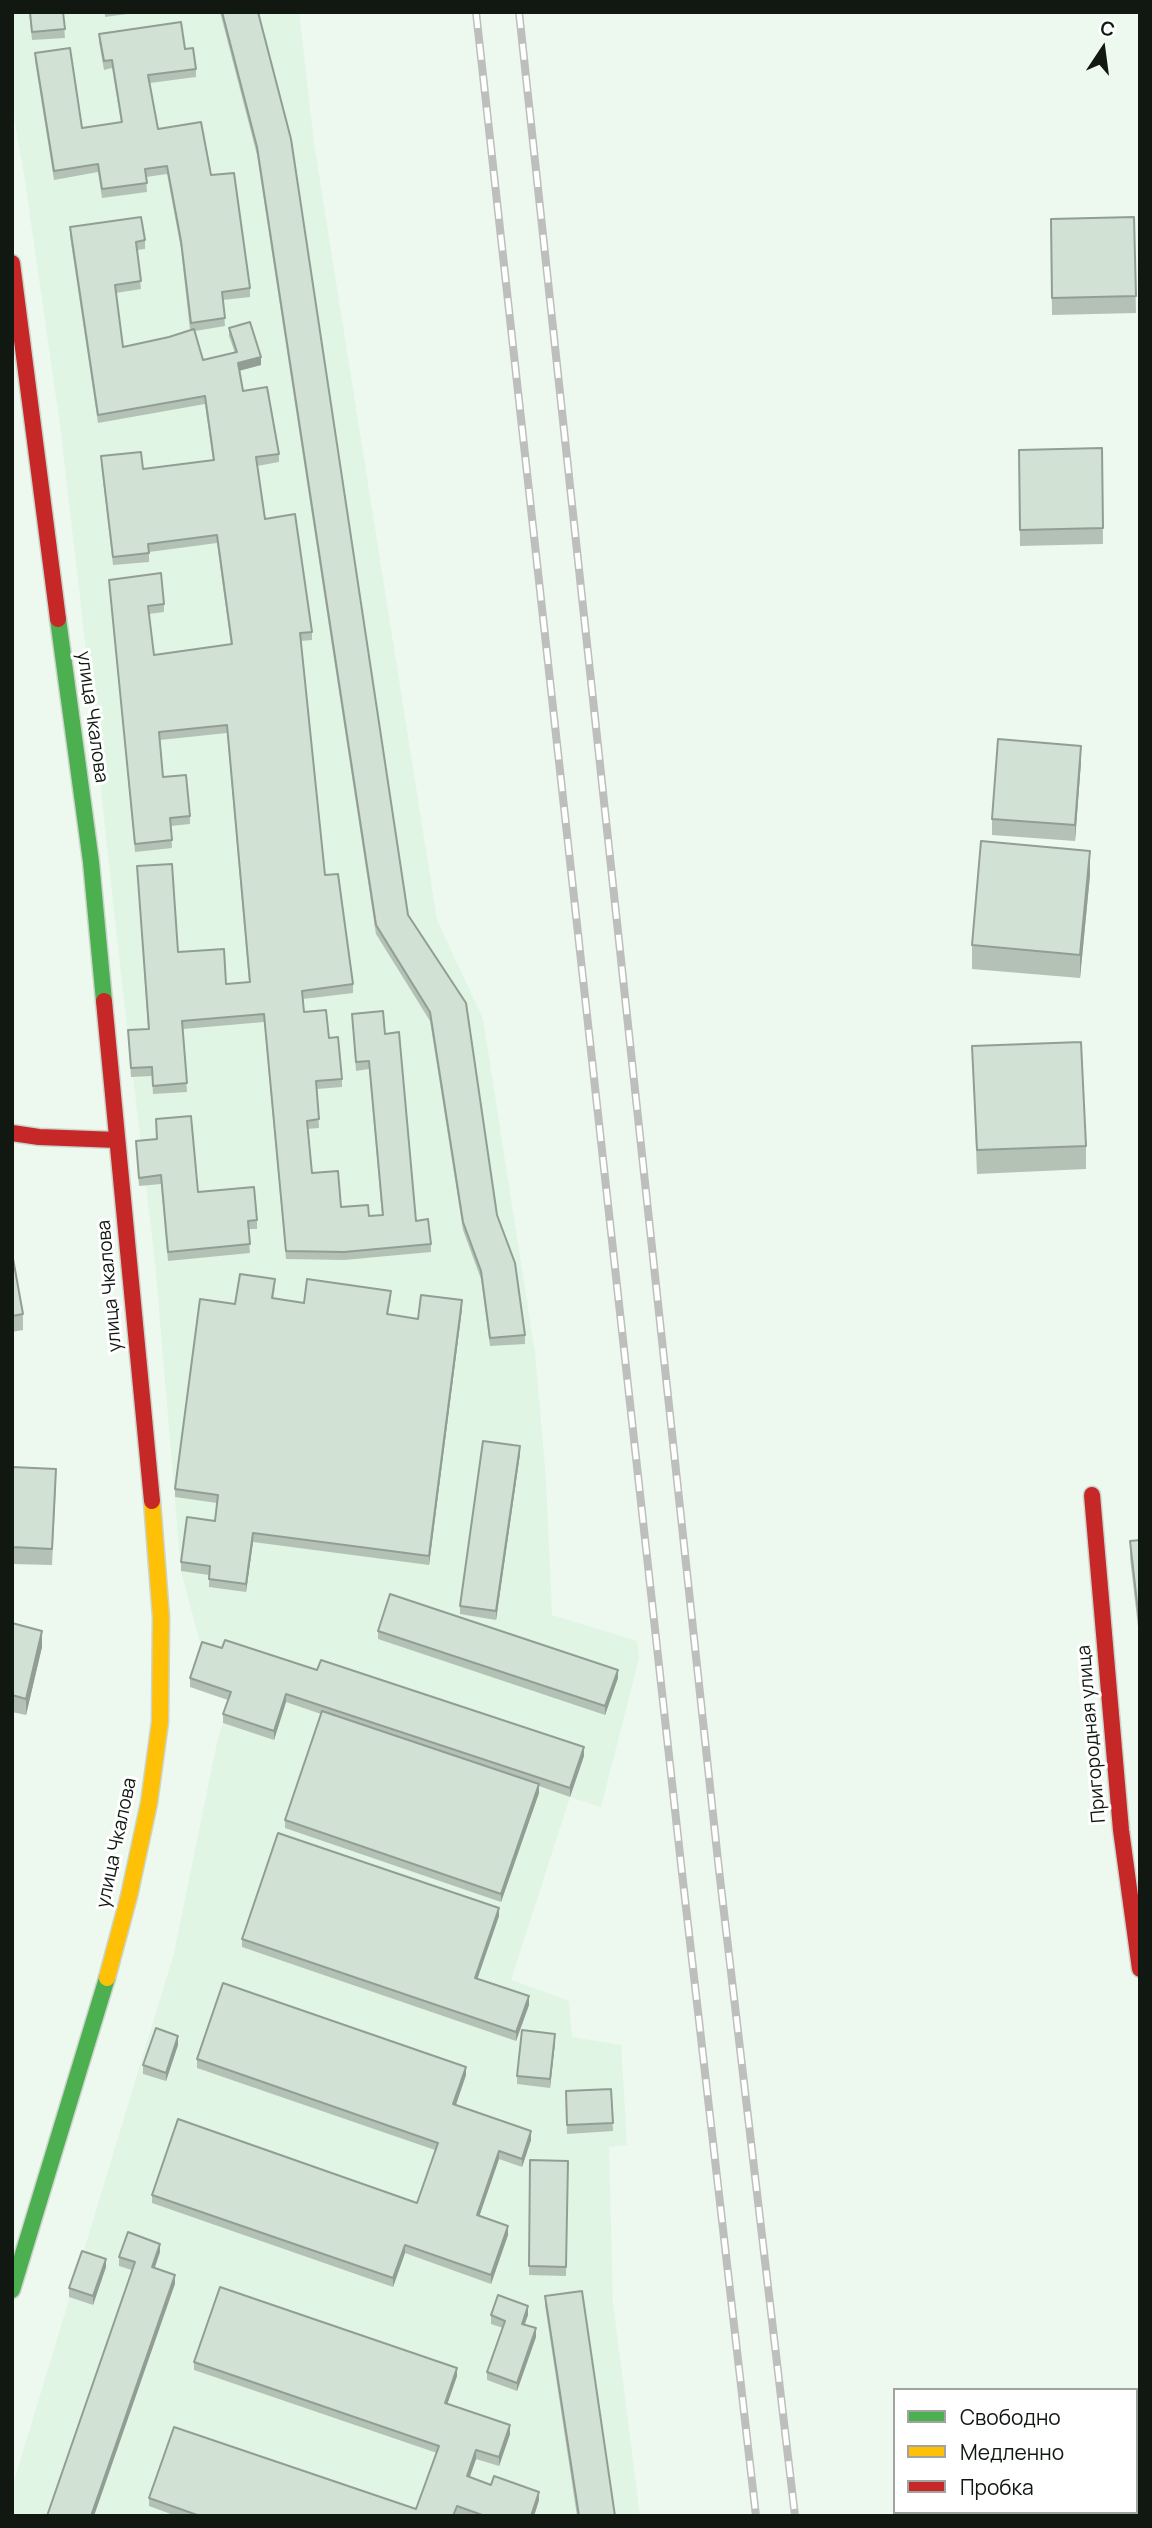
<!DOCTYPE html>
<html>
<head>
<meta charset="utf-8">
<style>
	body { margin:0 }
	#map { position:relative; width:1152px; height:2528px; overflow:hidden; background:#edf8ee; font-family:Manrope,sans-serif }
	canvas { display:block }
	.frame { position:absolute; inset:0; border:14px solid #111812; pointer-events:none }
	.legend { position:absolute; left:893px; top:2388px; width:245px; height:126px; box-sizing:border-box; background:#fff; border:2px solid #a0a3a0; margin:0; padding:9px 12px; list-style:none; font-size:21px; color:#111812 }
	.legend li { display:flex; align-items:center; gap:14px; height:35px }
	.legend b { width:35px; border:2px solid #a0a3a0 }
	.north { position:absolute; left:1068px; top:14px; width:70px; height:70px; -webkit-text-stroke:5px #fff; paint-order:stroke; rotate:13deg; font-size:19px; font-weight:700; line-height:28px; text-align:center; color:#111812 }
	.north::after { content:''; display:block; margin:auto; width:24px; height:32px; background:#111812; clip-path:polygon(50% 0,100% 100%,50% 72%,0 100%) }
</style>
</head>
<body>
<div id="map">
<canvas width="1152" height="2528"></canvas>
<div class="frame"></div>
<ul class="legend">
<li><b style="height:9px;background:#4caf50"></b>Свободно</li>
<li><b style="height:9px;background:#ffc107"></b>Медленно</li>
<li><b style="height:9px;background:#c62828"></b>Пробка</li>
</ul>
<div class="north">С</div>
</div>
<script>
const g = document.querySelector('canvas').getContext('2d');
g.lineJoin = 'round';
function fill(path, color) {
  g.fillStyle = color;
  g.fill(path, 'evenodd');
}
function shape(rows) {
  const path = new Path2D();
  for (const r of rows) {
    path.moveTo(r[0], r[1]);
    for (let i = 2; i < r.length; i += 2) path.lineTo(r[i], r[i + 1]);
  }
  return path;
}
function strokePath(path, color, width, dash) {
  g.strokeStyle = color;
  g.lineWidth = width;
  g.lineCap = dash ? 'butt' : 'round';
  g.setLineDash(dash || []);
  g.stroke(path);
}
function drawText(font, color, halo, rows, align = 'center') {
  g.font = font + ' Manrope,sans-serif';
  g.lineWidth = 6;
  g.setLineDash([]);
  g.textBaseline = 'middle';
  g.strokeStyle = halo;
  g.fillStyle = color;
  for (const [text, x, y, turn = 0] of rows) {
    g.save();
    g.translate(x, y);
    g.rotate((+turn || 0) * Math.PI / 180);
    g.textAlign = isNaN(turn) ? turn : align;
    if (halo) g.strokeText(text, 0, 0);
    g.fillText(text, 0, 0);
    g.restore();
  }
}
const built = shape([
	[12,12,299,12,314,143,437,920,483,1019,535,1353,546,1479,552,1615,637,1641,639,1658,601,1807,570,1797,511,1980,569,2001,572,2037,621,2045,627,2145,609,2147,613,2303,640,2516,12,2516,12,2488,174,1953,218,1738,230,1701,190,1687,202,1650,181,1571,155,1262,122,984,80,597,60,425,25,181,12,105]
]);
const fast = shape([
	[58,619,91,862,104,1001],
	[12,2290,107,1978]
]);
const slow = shape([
	[107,1978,129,1896,149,1803,160,1722,161,1617,152,1501]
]);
const jam = shape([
	[12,263,58,619],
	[104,1001,152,1501],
	[12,1133,39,1137,117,1140],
	[1092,1495,1121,1830,1140,1969]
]);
const rail = shape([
	[476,12,681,1864,756,2516],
	[519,12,719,1870,795,2516]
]);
const wall = shape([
	[29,12,63,12,65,38,32,40],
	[105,12,142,12,105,17],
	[220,12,258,12,408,915,497,1215,525,1335,525,1344,490,1346,481,1279,463,1230,430,1021,376,934,257,155],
	[99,34,185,49,196,69,196,77,150,83,158,129,211,175,250,288,250,297,223,300,225,326,195,331,203,360,235,353,229,336,229,328,261,365,239,371,243,391,279,454,279,462,257,466,265,519,312,632,312,640,300,641,325,875,353,984,353,993,303,999,304,1012,329,1038,342,1079,342,1087,317,1089,319,1128,307,1129,312,1173,341,1207,369,1216,382,1215,369,1069,356,1071,352,1014,385,1034,416,1221,431,1244,431,1252,344,1260,286,1259,264,1022,183,1029,187,1092,153,1094,152,1076,131,1077,128,1030,148,1029,137,866,178,952,226,984,249,982,227,733,160,740,163,777,190,816,190,824,171,826,172,848,135,852,109,580,164,604,164,612,149,614,154,655,231,645,217,543,149,552,149,562,113,565,101,464,101,456,143,469,213,460,205,404,98,423,70,236,70,227,145,240,145,249,137,250,141,289,116,293,123,347,169,337,190,330,181,249,167,174,146,177,147,192,102,198,98,172,54,180,35,61,35,53,82,128,121,122,112,68,104,70,99,42],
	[1134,217,1136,313,1052,315,1051,219],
	[1102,448,1103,544,1020,546,1019,450],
	[1081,762,1075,841,992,835,992,819],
	[1090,875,1080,978,972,969,972,945],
	[972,1046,1086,1146,1086,1169,977,1174],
	[156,1119,198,1192,257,1220,257,1229,248,1229,250,1253,168,1261,161,1184,139,1186,136,1141,157,1139],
	[12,1253,23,1314,23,1330,12,1332],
	[275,1287,273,1299,304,1303,391,1299,388,1314,418,1319,462,1309,429,1565,253,1542,246,1592,209,1587,209,1575,181,1571,181,1562,215,1521,217,1503,175,1497,175,1489,235,1304],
	[520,1454,496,1620,460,1614,460,1606],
	[12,1467,56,1485,52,1565,12,1564],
	[1140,1540,1140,1636,1139,1636,1130,1557,1130,1541],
	[12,1623,42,1647,26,1715,12,1712],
	[378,1631,618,1678,605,1715,378,1639],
	[222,1648,317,1670,584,1756,570,1797,539,1786,539,1793,501,1902,285,1828,285,1820,321,1714,286,1702,274,1740,223,1723,223,1714,228,1700,190,1687,190,1678],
	[499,1916,477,1979,529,2005,516,2041,242,1947,242,1939],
	[555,2043,550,2088,517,2084,517,2076],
	[178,2045,166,2081,143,2074,143,2065],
	[197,2059,466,2075,456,2105,531,2140,522,2167,499,2159,479,2216,508,2235,491,2284,405,2253,393,2287,152,2203,152,2195,417,2203,435,2150,197,2068],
	[611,2089,613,2131,567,2134,566,2091],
	[530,2160,568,2161,566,2276,529,2275],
	[160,2252,154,2268,175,2284,119,2266,119,2257],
	[106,2267,93,2305,69,2297,69,2288],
	[545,2296,615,2516,577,2516,545,2305],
	[491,2315,528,2315,524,2325,536,2337,517,2391,487,2380,487,2372,503,2328,491,2324],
	[194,2362,457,2376,447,2404,510,2434,499,2466,476,2459,470,2477,539,2500,534,2516,461,2516,457,2514,456,2516,176,2516,149,2506,149,2498,416,2509,437,2453,194,2370]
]);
const shadedWall = shape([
	[261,357,261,365,238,371,238,363],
	[1081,746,1081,762,1075,841,1075,825],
	[1090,851,1090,875,1080,978,1080,955],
	[462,1300,462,1309,429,1565,429,1556],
	[520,1446,520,1454,496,1620,496,1611],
	[253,1533,253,1542,246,1592,246,1584],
	[42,1631,42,1647,26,1715,26,1699],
	[618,1670,618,1678,605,1715,605,1706],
	[286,1694,286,1702,274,1740,274,1731],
	[584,1747,584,1756,570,1797,570,1788],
	[539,1784,539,1793,501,1902,501,1894],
	[499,1908,499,1916,475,1986,475,1978],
	[529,1996,529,2005,516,2041,516,2032],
	[555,2034,555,2043,550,2088,550,2079],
	[178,2036,178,2045,166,2081,166,2073],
	[466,2067,466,2075,453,2113,453,2104],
	[531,2131,531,2140,522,2167,522,2159],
	[499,2151,499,2159,477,2223,477,2215],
	[508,2226,508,2235,491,2284,491,2275],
	[160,2244,160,2252,152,2276,152,2267],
	[405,2245,405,2253,393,2287,393,2278],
	[106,2259,106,2267,93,2305,93,2296],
	[175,2275,175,2284,94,2516,91,2516],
	[528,2306,528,2315,522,2332,522,2324],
	[536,2328,536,2337,517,2391,517,2383],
	[457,2368,457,2376,445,2411,445,2403],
	[510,2425,510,2434,499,2466,499,2457],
	[476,2450,476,2459,467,2484,467,2476],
	[539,2492,539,2500,534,2516,531,2516]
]);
const building = shape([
	[30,12,63,12,65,29,32,32,30,12],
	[222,12,258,12,291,139,408,915,466,1003,497,1215,515,1263,525,1335,490,1338,481,1271,463,1222,430,1012,376,925,257,147,222,12],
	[181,22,185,49,193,48,196,69,148,75,158,129,201,122,211,175,234,173,250,288,222,292,225,318,191,323,181,241,167,166,145,169,147,183,102,189,98,164,54,171,35,53,70,48,82,128,122,122,112,60,104,61,99,34,181,22],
	[141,217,145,240,136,242,141,281,115,285,123,347,169,337,194,329,203,360,237,352,229,328,250,322,261,357,238,363,243,391,267,387,279,454,256,457,265,519,295,514,312,632,300,633,325,875,338,874,353,984,302,991,304,1012,326,1010,329,1038,338,1037,342,1079,316,1081,319,1119,307,1121,312,1173,338,1171,341,1207,368,1205,369,1216,383,1215,369,1061,356,1062,352,1014,383,1011,385,1034,399,1032,416,1221,428,1219,431,1244,344,1252,286,1251,264,1014,182,1021,187,1083,153,1086,152,1067,131,1068,128,1030,149,1029,137,866,172,864,178,952,224,949,226,984,250,982,227,725,159,732,163,777,186,775,190,816,170,818,172,840,135,844,109,580,161,573,164,604,148,606,154,655,232,644,217,535,148,544,149,553,113,557,101,456,141,452,143,469,214,460,205,396,98,415,70,227,141,217],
	[1134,217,1136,296,1052,298,1051,219,1134,217],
	[1102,448,1103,528,1020,530,1019,450,1102,448],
	[998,739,1081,746,1075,825,992,819,998,739],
	[981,841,1090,851,1080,955,972,945,981,841],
	[1081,1042,1086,1146,977,1150,972,1046,1081,1042],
	[191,1116,198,1192,254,1187,257,1220,248,1221,250,1244,168,1252,161,1175,139,1178,136,1141,157,1139,156,1119,191,1116],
	[12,1253,23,1314,12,1316,12,1253],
	[240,1274,275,1279,272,1298,304,1303,307,1279,391,1291,387,1314,418,1319,421,1295,462,1300,429,1556,253,1533,246,1584,209,1579,210,1566,181,1562,187,1517,215,1521,218,1495,175,1489,200,1299,235,1304,240,1274],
	[483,1441,520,1446,496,1611,460,1606,483,1441],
	[12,1467,56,1469,52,1549,12,1547,12,1467],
	[1140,1540,1140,1620,1139,1620,1130,1541,1140,1540],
	[390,1594,618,1670,605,1706,378,1631,390,1594],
	[12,1623,42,1631,26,1699,12,1695,12,1623],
	[225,1640,317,1670,321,1660,584,1747,570,1788,286,1694,274,1731,223,1714,231,1692,190,1678,202,1642,222,1648,225,1640],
	[322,1711,539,1784,501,1894,285,1820,322,1711],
	[278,1833,499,1908,475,1978,529,1996,516,2032,242,1939,278,1833],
	[223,1983,466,2067,453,2104,531,2131,522,2159,499,2151,477,2215,508,2226,491,2275,405,2245,393,2278,152,2195,178,2119,417,2203,438,2143,197,2059,223,1983],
	[156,2028,178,2036,166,2073,143,2065,156,2028],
	[522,2030,555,2034,550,2079,517,2076,522,2030],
	[611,2089,613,2123,567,2125,566,2091,611,2089],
	[530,2160,568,2161,566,2267,529,2266,530,2160],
	[128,2232,160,2244,152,2267,175,2275,91,2516,47,2516,135,2262,119,2257,128,2232],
	[82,2251,106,2259,93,2296,69,2288,82,2251],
	[220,2287,457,2368,445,2403,510,2425,499,2457,476,2450,467,2476,491,2485,494,2476,539,2492,531,2516,485,2516,457,2506,453,2516,200,2516,149,2498,174,2427,416,2509,439,2446,194,2362,220,2287],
	[582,2291,615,2516,579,2516,545,2296,582,2291],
	[498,2295,528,2306,522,2324,536,2328,517,2383,487,2372,505,2321,491,2315,498,2295]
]);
const streetNames = [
	["улица Чкалова",92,717,82],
	["улица Чкалова",110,1286,-95],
	["Пригородная улица",1092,1734,-95],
	["улица Чкалова",117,1843,-78]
];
fill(built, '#e1f5e4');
strokePath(fast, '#ccd5cd', 19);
strokePath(slow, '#ccd5cd', 19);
strokePath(jam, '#ccd5cd', 19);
strokePath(fast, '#4caf50', 16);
strokePath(slow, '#ffc107', 16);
strokePath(jam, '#c62828', 16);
strokePath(rail, '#bcbfbc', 8);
strokePath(rail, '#fff', 5, [16]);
fill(wall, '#b4c2b5');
fill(shadedWall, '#929e94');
fill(building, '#d1e1d3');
strokePath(building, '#929e94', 2);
drawText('19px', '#111812', '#fff', streetNames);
</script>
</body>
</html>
